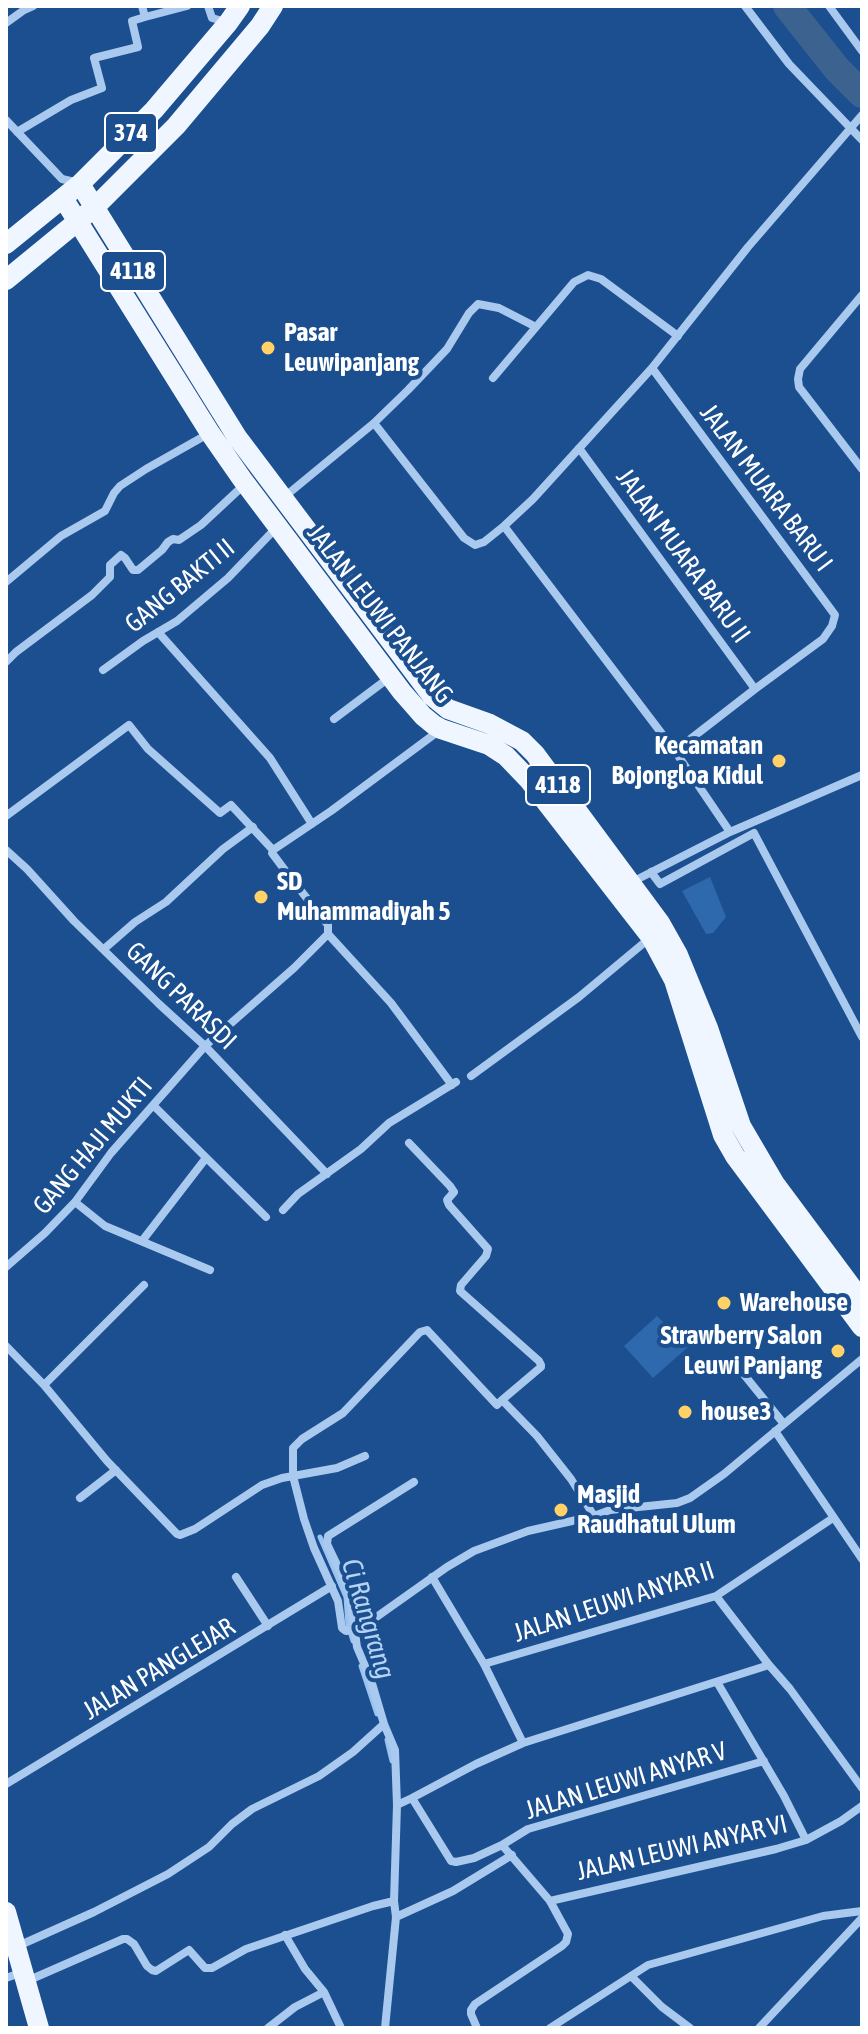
<!DOCTYPE html>
<html>
<head>
<meta charset="utf-8">
<style>
	body { margin:0 }
	#map { position:relative; width:868px; height:2034px; overflow:hidden; background:#1b4f8f; font-family:"Asap Condensed",sans-serif }
	canvas { display:block }
	.frame { position:absolute; inset:0; border:8px solid #fff; pointer-events:none }
</style>
</head>
<body>
<div id="map">
<canvas width="868" height="2034"></canvas>
<div class="frame"></div>
</div>
<script>
const g = document.querySelector('canvas').getContext('2d');
g.lineJoin = 'round';
function fill(path, color) {
  g.fillStyle = color;
  g.fill(path, 'evenodd');
}
function shape(rows) {
  const path = new Path2D();
  for (const r of rows) {
    path.moveTo(r[0], r[1]);
    for (let i = 2; i < r.length; i += 2) path.lineTo(r[i], r[i + 1]);
  }
  return path;
}
function strokePath(path, color, width, dash) {
  g.strokeStyle = color;
  g.lineWidth = width;
  g.lineCap = dash ? 'butt' : 'round';
  g.setLineDash(dash || []);
  g.stroke(path);
}
function drawText(font, color, halo, rows, align = 'center') {
  g.font = font + ' "Asap Condensed",sans-serif';
  g.lineWidth = 8;
  g.setLineDash([]);
  g.textBaseline = 'middle';
  g.strokeStyle = halo;
  g.fillStyle = color;
  for (const [text, x, y, turn = 0] of rows) {
    g.save();
    g.translate(x, y);
    g.rotate((+turn || 0) * Math.PI / 180);
    g.textAlign = isNaN(turn) ? turn : align;
    if (halo) g.strokeText(text, 0, 0);
    g.fillText(text, 0, 0);
    g.restore();
  }
}
const green = shape([
	[710,877,726,917,713,933,706,934,682,891],
	[657,1316,688,1347,653,1378,624,1346]
]);
const stream = shape([
	[320,1537,346,1597,348,1625,353,1641],
	[361,1666,377,1714],
	[387,1740,392,1761]
]);
const river = shape([
	[787,6,837,69,862,94]
]);
const minor = shape([
	[142,6,145,17,187,6],
	[208,6,212,18,226,22],
	[745,6,789,64,862,140],
	[829,6,862,51],
	[6,23,24,10,33,6],
	[6,120,62,179,79,183],
	[17,132,71,100,102,88,94,58,138,47,132,21,145,17],
	[862,295,800,369,798,379,799,387,862,469],
	[652,368,835,615,832,626,823,639,755,689,675,751],
	[493,378,574,282,588,275,601,279,678,336],
	[374,423,464,538,475,545,484,542,504,526,533,499,652,368,748,247,862,115],
	[579,448,755,689],
	[283,498,374,423,408,390,447,349,469,313,478,304,499,308,536,327],
	[504,526,675,751,730,832],
	[6,582,61,536,105,511,114,493,120,486,146,469,208,434],
	[158,632,270,758,312,824],
	[6,662,16,652,92,595,110,577,110,565,121,555,125,558,133,570,138,570,162,550,168,542,173,539,179,540,201,525,245,484],
	[103,670,143,641,177,621,228,578,277,527],
	[334,719,390,677],
	[6,816,129,725,148,749,220,813,231,805,273,850],
	[6,850,27,869,74,921,159,1004,205,1046,327,1174],
	[651,872,660,884,754,833,862,1037],
	[632,882,730,832,862,775],
	[328,934,391,1003,452,1085],
	[104,949,135,922,166,902,223,849,253,827],
	[471,1076,579,997,651,937],
	[153,1105,266,1217],
	[409,1143,450,1186,454,1192,447,1200,449,1205,488,1249,486,1256,461,1285,460,1291,539,1361,541,1365,541,1367,502,1400],
	[75,1202,105,1226,210,1270],
	[283,1210,298,1194,361,1149,389,1123,456,1082],
	[142,1241,206,1158],
	[6,1267,45,1233,75,1202,111,1153,205,1046,294,968,328,934,328,925,290,877,272,853,273,850,331,811,440,730],
	[6,1346,44,1385,107,1461,177,1534,180,1535,195,1529,262,1485,282,1478,337,1468,365,1456],
	[737,1366,784,1424],
	[44,1385,144,1285],
	[775,1431,862,1559],
	[80,1498,116,1470],
	[594,1516,571,1479,537,1436,502,1400,497,1405,427,1330,420,1332,343,1413,302,1439,293,1448,293,1476,304,1519,314,1548,338,1601,342,1628,346,1631,354,1630,368,1623,447,1567,474,1551,528,1531,594,1516,610,1510,677,1503,690,1498,724,1474,862,1359],
	[236,1577,268,1626],
	[432,1577,484,1664,523,1743],
	[716,1596,769,1665,790,1689,862,1788],
	[484,1664,716,1596,833,1518],
	[717,1682,784,1796,806,1840],
	[6,1784,332,1586],
	[412,1798,476,1764,523,1743,769,1665],
	[397,1805,412,1798,451,1861,456,1862,474,1858,502,1845,550,1901,568,1934,566,1942,562,1946,475,2004,471,2010,471,2014,477,2028],
	[502,1845,528,1829,764,1761],
	[550,1901,776,1849,806,1840,841,1821,862,1806],
	[396,1917,453,1891,512,1855],
	[285,1935,305,1969,324,1992,341,2028],
	[18,1946,94,1912,168,1874,209,1847,232,1824,252,1809,319,1776,353,1752,384,1724],
	[631,1976,662,2007,690,2028],
	[6,1978,23,1972],
	[27,1981,123,1939,127,1939,134,1944,147,1966,152,1970,156,1971,189,1950,205,1968,212,1968,246,1949,373,1906,394,1901],
	[268,2028,295,2007,324,1992],
	[385,2028,396,1917,394,1901,397,1805,395,1750,384,1724,371,1680,357,1647,349,1590,327,1544,328,1536,414,1482],
	[550,2028,648,1965,823,1916,862,1911],
	[759,2028,862,1918]
]);
const primary = shape([
	[80,184,237,437,432,696,448,709,490,724,522,741,535,754,660,923,678,955,708,1028,741,1126,775,1184,862,1301],
	[63,198,210,433,242,479,402,692,423,716,434,725,441,729,489,745,506,756,529,780,651,937,674,980,723,1135,735,1156,862,1327],
	[6,244,80,184,154,110,228,23,240,6],
	[6,280,95,207,176,126,260,26,273,6],
	[6,1912,39,2028]
]);
const markers = [
	[268,348,8,"#ffd166"],
	[779,761,8,"#ffd166"],
	[261,897,8,"#ffd166"],
	[724,1303,8,"#ffd166"],
	[838,1351,8,"#ffd166"],
	[685,1412,8,"#ffd166"],
	[561,1510,8,"#ffd166"]
];
const shields = [
	[131,133,52],
	[133,271,64],
	[558,785,64]
];
const shieldNames = [
	["374",131,133],
	["4118",133,271],
	["4118",558,785]
];
const poiNames = [
	["Pasar",284,333],
	["Leuwipanjang",284,363],
	["Kecamatan",763,746,"right"],
	["Bojongloa Kidul",763,776,"right"],
	["SD",277,882],
	["Muhammadiyah 5",277,912],
	["Warehouse",740,1303],
	["Strawberry Salon",822,1336,"right"],
	["Leuwi Panjang",822,1366,"right"],
	["house3",701,1412],
	["Masjid",577,1495],
	["Raudhatul Ulum",577,1525]
];
const streetNames = [
	["JALAN MUARA BARU I",766,488,53],
	["JALAN MUARA BARU II",683,556,54],
	["GANG BAKTI II",180,586,-39],
	["JALAN LEUWI PANJANG",380,614,52],
	["GANG PARASDI",181,996,44],
	["GANG HAJI MUKTI",93,1146,-50],
	["JALAN LEUWI ANYAR II",614,1602,-18],
	["JALAN PANGLEJAR",159,1669,-31],
	["JALAN LEUWI ANYAR V",626,1781,-17],
	["JALAN LEUWI ANYAR VI",682,1848,-13]
];
const waterNames = [
	["Ci Rangrang",368,1619,73]
];
fill(green, '#2e69ad');
strokePath(stream, '#9cc4f0', 5);
strokePath(river, '#3c6290', 28);
strokePath(minor, '#a9c9ee', 8);
strokePath(primary, '#f0f6ff', 20);
for (const [x, y, r, color] of markers) {
  const dot = new Path2D();
  dot.arc(x, y, r, 0, 2 * Math.PI);
  g.fillStyle = color;
  g.fill(dot);
  strokePath(dot, '#1b4f8f', 3);
}
for (const [x, y, w] of shields) {
  const box = new Path2D();
  box.roundRect(x - w / 2, y - 20, w, 40, 6);
  g.fillStyle = '#1b4f8f';
  g.fill(box);
  strokePath(box, '#fff', 2);
}
drawText('bold 24px', '#fff', null, shieldNames);
drawText('bold 26px', '#fff', '#1b4f8f', poiNames, 'left');
drawText('26px', '#fff', '#1b4f8f', streetNames);
drawText('italic 28px', '#b5d3f5', '#1b4f8f', waterNames);
</script>
</body>
</html>
